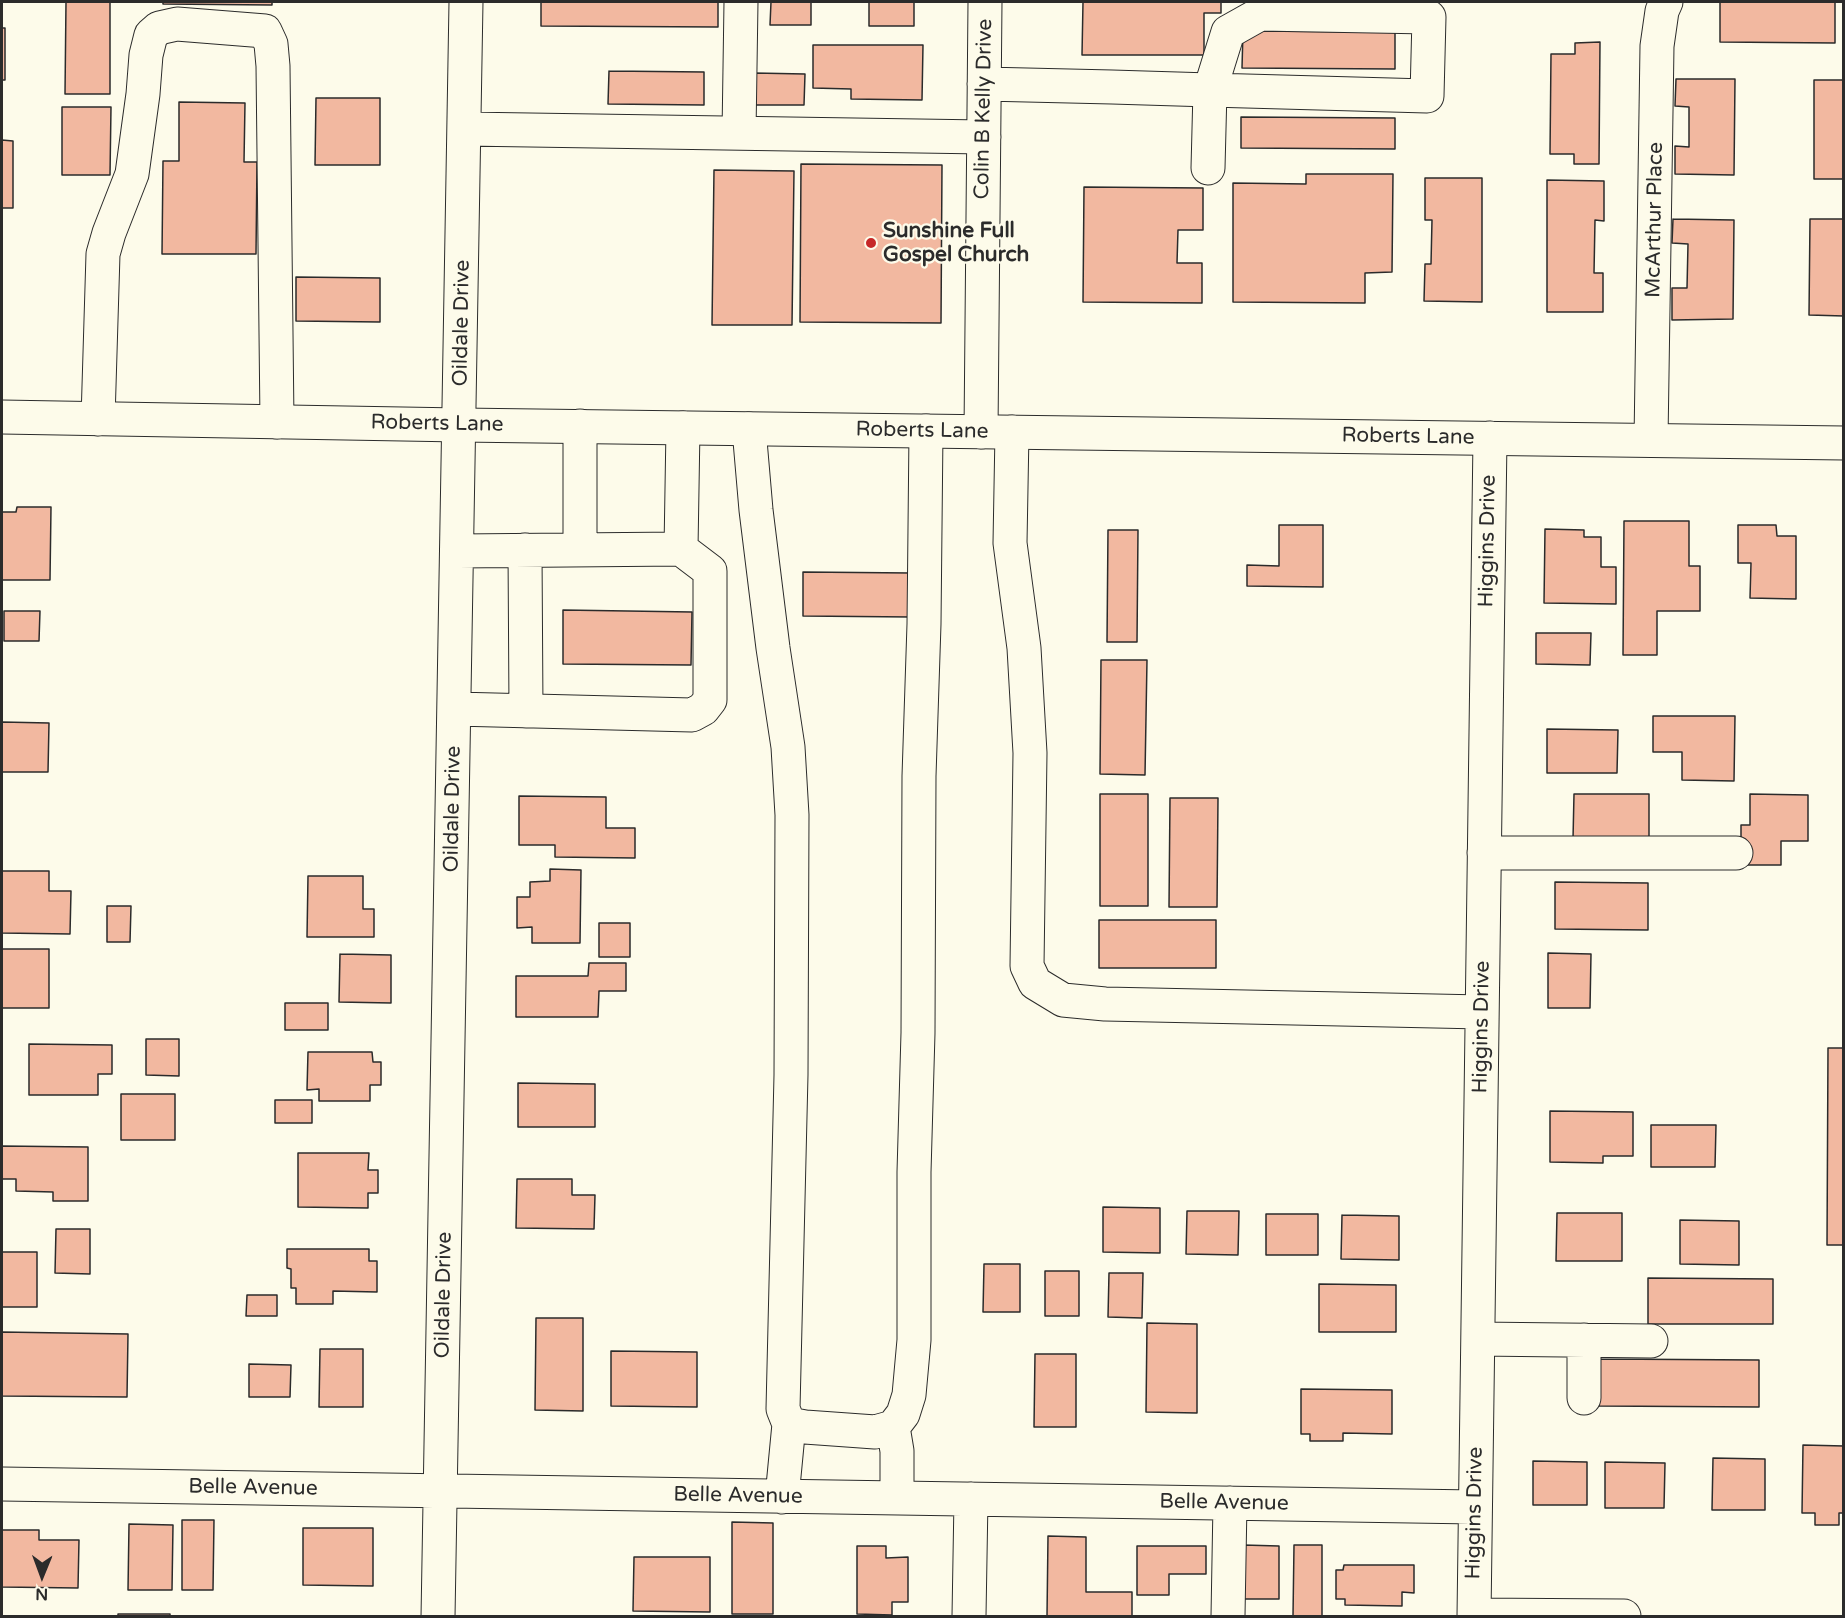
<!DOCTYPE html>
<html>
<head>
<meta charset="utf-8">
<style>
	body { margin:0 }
	#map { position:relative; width:1845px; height:1618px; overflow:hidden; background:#fdfbea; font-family:"Varela Round",sans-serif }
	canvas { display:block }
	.frame { position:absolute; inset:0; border:3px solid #2b2b2b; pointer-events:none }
	.north { position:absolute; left:12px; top:1546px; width:60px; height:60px; -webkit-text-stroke:4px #fdfbea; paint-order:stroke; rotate:181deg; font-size:16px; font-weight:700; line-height:24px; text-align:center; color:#2b2b2b }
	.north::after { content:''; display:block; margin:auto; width:21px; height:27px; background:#2b2b2b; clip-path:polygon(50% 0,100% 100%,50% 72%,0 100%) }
</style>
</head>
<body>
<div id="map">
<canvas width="1845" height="1618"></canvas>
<div class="frame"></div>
<div class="north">N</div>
</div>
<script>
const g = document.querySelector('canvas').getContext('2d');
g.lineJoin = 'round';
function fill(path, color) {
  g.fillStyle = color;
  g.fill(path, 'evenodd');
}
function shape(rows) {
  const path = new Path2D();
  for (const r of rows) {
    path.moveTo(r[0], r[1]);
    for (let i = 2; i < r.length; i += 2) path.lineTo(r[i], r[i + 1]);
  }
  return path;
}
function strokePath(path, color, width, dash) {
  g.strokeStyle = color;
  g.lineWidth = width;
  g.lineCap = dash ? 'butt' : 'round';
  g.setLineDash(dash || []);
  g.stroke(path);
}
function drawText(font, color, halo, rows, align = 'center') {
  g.font = font + ' "Varela Round",sans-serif';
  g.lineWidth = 4.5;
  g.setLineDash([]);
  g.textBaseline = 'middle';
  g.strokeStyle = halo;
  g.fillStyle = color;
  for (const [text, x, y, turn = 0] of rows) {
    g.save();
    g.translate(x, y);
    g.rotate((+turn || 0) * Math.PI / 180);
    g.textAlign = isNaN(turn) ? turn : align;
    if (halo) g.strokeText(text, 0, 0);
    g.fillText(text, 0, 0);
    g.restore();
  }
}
const building = shape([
	[66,2,110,2,110,94,65,94,66,2],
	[163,2,272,2,272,5,163,4,163,2],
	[541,2,718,2,718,27,541,26,541,2],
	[771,2,811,2,811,25,770,25,771,2],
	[869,2,914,2,914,26,869,26,869,2],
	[1083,2,1221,2,1221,13,1204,13,1204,55,1082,55,1083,2],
	[1720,2,1835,2,1835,43,1720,42,1720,2],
	[2,28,5,28,5,80,2,80,2,28],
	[1243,31,1395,32,1395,69,1242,68,1243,31],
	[1600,42,1599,164,1574,164,1574,154,1550,154,1551,54,1575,54,1575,43,1600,42],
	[813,45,923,45,922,100,851,99,851,89,813,88,813,45],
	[609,71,704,72,704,105,608,104,609,71],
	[754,73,805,74,804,105,754,105,754,73],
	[1676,79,1735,79,1734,175,1675,174,1675,146,1689,147,1689,107,1675,106,1676,79],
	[1814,80,1844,80,1844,179,1814,179,1814,80],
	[316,98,380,98,380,165,315,165,316,98],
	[179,102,245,103,244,162,257,162,256,254,162,254,163,161,179,161,179,102],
	[62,107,111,107,110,175,62,175,62,107],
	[1241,117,1395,118,1395,149,1241,148,1241,117],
	[2,140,13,141,13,208,2,208,2,140],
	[801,164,942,165,941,323,800,322,801,164],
	[714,170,794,171,792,325,712,325,714,170],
	[1306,174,1393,174,1392,272,1365,273,1365,303,1233,302,1233,183,1306,184,1306,174],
	[1425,178,1482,178,1482,302,1424,301,1425,264,1431,264,1432,220,1425,220,1425,178],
	[1547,180,1604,181,1604,221,1595,220,1594,273,1603,273,1603,312,1547,312,1547,180],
	[1084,187,1203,188,1203,230,1178,230,1177,263,1202,263,1202,303,1083,302,1084,187],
	[1673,219,1734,220,1733,319,1672,320,1672,288,1687,288,1688,244,1672,243,1673,219],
	[1810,219,1844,219,1844,316,1809,315,1810,219],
	[296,277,380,278,380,322,296,321,296,277],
	[17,507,51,507,50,580,2,580,2,512,16,512,17,507],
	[1624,521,1689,521,1689,566,1700,566,1700,611,1657,611,1657,655,1623,655,1624,521],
	[1279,525,1323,525,1323,587,1247,586,1247,565,1279,566,1279,525],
	[1738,525,1776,525,1777,536,1796,536,1796,599,1750,598,1751,563,1738,563,1738,525],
	[1545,529,1584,530,1584,537,1601,537,1601,567,1616,567,1616,604,1544,603,1545,529],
	[1108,530,1138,530,1137,642,1107,642,1108,530],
	[803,572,911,573,911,617,803,616,803,572],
	[563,610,692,612,691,665,563,664,563,610],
	[4,611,40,611,39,641,4,641,4,611],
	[1536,633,1591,633,1590,665,1536,664,1536,633],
	[1101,660,1147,660,1145,775,1100,774,1101,660],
	[1653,716,1735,716,1734,781,1682,780,1682,752,1653,752,1653,716],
	[2,722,49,723,48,772,2,772,2,722],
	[1547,729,1618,730,1617,773,1547,773,1547,729],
	[1100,794,1148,794,1148,906,1100,906,1100,794],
	[1574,794,1649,794,1649,840,1573,839,1574,794],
	[1750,794,1808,795,1808,841,1781,841,1781,865,1741,865,1741,825,1750,825,1750,794],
	[519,796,606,797,606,828,635,828,635,858,555,857,555,845,519,845,519,796],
	[1170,798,1218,798,1217,907,1169,907,1170,798],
	[550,869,581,870,580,943,532,943,532,927,517,928,517,897,530,897,530,882,550,881,550,869],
	[2,871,49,871,49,891,71,891,70,934,2,933,2,871],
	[308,876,363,876,363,909,374,909,374,937,307,937,308,876],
	[1555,882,1648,883,1648,930,1555,929,1555,882],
	[107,906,131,906,130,942,107,942,107,906],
	[1099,920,1216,920,1216,968,1099,968,1099,920],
	[599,923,630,923,630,957,599,957,599,923],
	[2,949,49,949,49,1008,2,1008,2,949],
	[1548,953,1591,954,1590,1008,1548,1008,1548,953],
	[340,954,391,955,391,1003,339,1002,340,954],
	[589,963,626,963,626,991,599,991,598,1017,516,1017,516,976,588,976,589,963],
	[285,1003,328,1003,328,1030,285,1030,285,1003],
	[146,1039,179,1039,179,1076,146,1075,146,1039],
	[29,1044,112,1045,112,1074,98,1074,98,1095,29,1095,29,1044],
	[1828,1048,1844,1048,1844,1245,1827,1245,1828,1048],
	[308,1052,372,1052,373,1062,381,1062,381,1085,370,1085,370,1101,319,1101,319,1089,307,1090,308,1052],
	[518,1083,595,1084,595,1127,518,1127,518,1083],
	[121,1094,175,1094,175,1140,121,1140,121,1094],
	[275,1100,312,1100,312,1123,275,1123,275,1100],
	[1550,1111,1633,1112,1633,1156,1603,1156,1603,1163,1550,1162,1550,1111],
	[1651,1125,1716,1125,1715,1167,1651,1167,1651,1125],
	[2,1146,88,1147,88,1201,53,1201,53,1192,16,1191,16,1179,2,1179,2,1146],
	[298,1153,369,1153,368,1170,378,1170,378,1193,368,1193,368,1208,298,1207,298,1153],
	[517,1179,572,1179,572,1195,595,1195,594,1229,516,1228,517,1179],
	[1103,1207,1160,1208,1160,1253,1103,1252,1103,1207],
	[1187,1211,1239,1211,1238,1255,1186,1254,1187,1211],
	[1557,1213,1622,1213,1622,1261,1556,1261,1557,1213],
	[1266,1214,1318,1214,1318,1255,1266,1255,1266,1214],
	[1342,1215,1399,1216,1399,1260,1341,1259,1342,1215],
	[1680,1220,1739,1221,1739,1265,1680,1264,1680,1220],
	[56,1229,90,1229,90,1274,55,1273,56,1229],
	[287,1249,369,1249,369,1261,377,1261,377,1292,333,1291,333,1304,296,1304,296,1288,291,1288,291,1269,287,1268,287,1249],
	[2,1252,37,1252,37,1307,2,1307,2,1252],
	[984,1264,1020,1264,1020,1312,983,1312,984,1264],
	[1045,1271,1079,1271,1079,1316,1045,1316,1045,1271],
	[1109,1273,1143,1273,1142,1318,1108,1317,1109,1273],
	[1648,1278,1773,1279,1773,1324,1648,1324,1648,1278],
	[1319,1284,1396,1285,1396,1332,1319,1332,1319,1284],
	[247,1295,277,1295,277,1316,246,1316,247,1295],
	[536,1318,583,1318,583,1411,535,1410,536,1318],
	[1147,1323,1197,1324,1197,1413,1146,1412,1147,1323],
	[2,1332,128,1334,127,1397,2,1396,2,1332],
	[320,1349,363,1349,363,1407,319,1407,320,1349],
	[611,1351,697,1352,697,1407,611,1406,611,1351],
	[1035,1354,1076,1354,1076,1427,1034,1427,1035,1354],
	[1600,1359,1759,1360,1759,1407,1599,1406,1600,1359],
	[249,1364,291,1365,290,1397,249,1397,249,1364],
	[1301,1389,1392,1390,1392,1434,1343,1433,1343,1441,1310,1441,1310,1434,1301,1434,1301,1389],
	[1803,1445,1844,1446,1844,1513,1839,1513,1839,1525,1815,1525,1815,1513,1802,1513,1803,1445],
	[1713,1458,1765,1459,1765,1510,1712,1510,1713,1458],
	[1533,1461,1587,1462,1587,1505,1533,1505,1533,1461],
	[1605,1462,1665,1463,1664,1508,1605,1508,1605,1462],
	[182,1520,214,1520,213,1590,182,1590,182,1520],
	[732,1522,773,1523,773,1614,732,1614,732,1522],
	[129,1524,173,1525,172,1590,128,1590,129,1524],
	[303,1528,373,1528,373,1586,303,1585,303,1528],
	[2,1530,39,1530,39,1540,79,1540,78,1588,2,1587,2,1530],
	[1048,1536,1086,1537,1086,1592,1132,1592,1132,1616,1047,1616,1048,1536],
	[1243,1545,1279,1546,1279,1599,1242,1599,1243,1545],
	[1294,1545,1322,1545,1322,1616,1293,1616,1294,1545],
	[857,1546,886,1546,886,1558,908,1557,908,1602,892,1602,892,1615,857,1614,857,1546],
	[1137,1546,1206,1546,1206,1574,1169,1574,1169,1595,1137,1595,1137,1546],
	[634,1557,710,1557,710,1612,633,1611,634,1557],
	[1344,1565,1414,1565,1414,1593,1402,1592,1402,1606,1345,1605,1345,1599,1336,1599,1336,1570,1343,1570,1344,1565],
	[118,1614,170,1614,170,1616,118,1616,118,1614]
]);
const minor = shape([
	[984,84,1112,87,1210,90,1427,96,1429,17,1260,14,1228,32,1210,90,1208,168],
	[465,129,984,137],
	[739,133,741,2],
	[98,419,103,254,109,233,132,174,143,94,146,55,151,35,159,28,177,24,265,31,271,44,273,66,277,422],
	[580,426,580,549],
	[749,429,756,510,773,648,788,747,792,815,791,1075,783,1409,789,1424,805,1427,875,1432,893,1427,903,1414,909,1395,914,1340,914,1172,918,1033,919,776,924,624,926,431],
	[981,432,985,2],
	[1012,432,1010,543,1024,648,1030,753,1027,966,1035,983,1063,1000,1105,1004,1482,1012],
	[1651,440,1657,46,1662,11,1666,2],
	[681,549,683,428],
	[525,550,526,711],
	[455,709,692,715,703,709,710,700,710,571,681,549,458,551],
	[1484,853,1736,853],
	[1478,1339,1651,1341],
	[1584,1340,1584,1398],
	[893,1427,897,1451,897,1498],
	[2,1484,1475,1507],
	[782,1497,789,1424],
	[1474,1615,1624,1616],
	[438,1616,466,2],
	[969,1616,971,1499],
	[1228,1616,1230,1503],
	[1474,1616,1490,438]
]);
const major = shape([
	[2,417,460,425,1844,443]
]);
const markers = [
	[871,243,6,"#c62828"]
];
const streetNames = [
	["Colin B Kelly Drive",984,109,-89],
	["McArthur Place",1655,220,-89],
	["Oildale Drive",462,323,-89],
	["Roberts Lane",437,424,1],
	["Roberts Lane",922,431,1],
	["Roberts Lane",1408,437,1],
	["Higgins Drive",1488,541,-89],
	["Oildale Drive",453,809,-89],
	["Higgins Drive",1482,1027,-89],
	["Oildale Drive",444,1295,-89],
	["Belle Avenue",253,1488,1],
	["Belle Avenue",738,1496,1],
	["Belle Avenue",1224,1503,1],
	["Higgins Drive",1475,1513,-89]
];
const poiNames = [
	["Sunshine Full",883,231],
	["Gospel Church",883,255]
];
fill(building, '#f2b8a0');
strokePath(building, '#2b2b2b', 1.5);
strokePath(minor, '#2b2b2b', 35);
strokePath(major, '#2b2b2b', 35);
strokePath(minor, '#fdfbea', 33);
strokePath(major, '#fdfbea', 33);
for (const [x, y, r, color] of markers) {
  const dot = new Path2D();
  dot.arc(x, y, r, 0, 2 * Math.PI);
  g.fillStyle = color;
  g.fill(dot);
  strokePath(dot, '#fdfbea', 2);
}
drawText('21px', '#2b2b2b', '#fdfbea', streetNames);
drawText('bold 21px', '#2b2b2b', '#fdfbea', poiNames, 'left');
</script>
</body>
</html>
